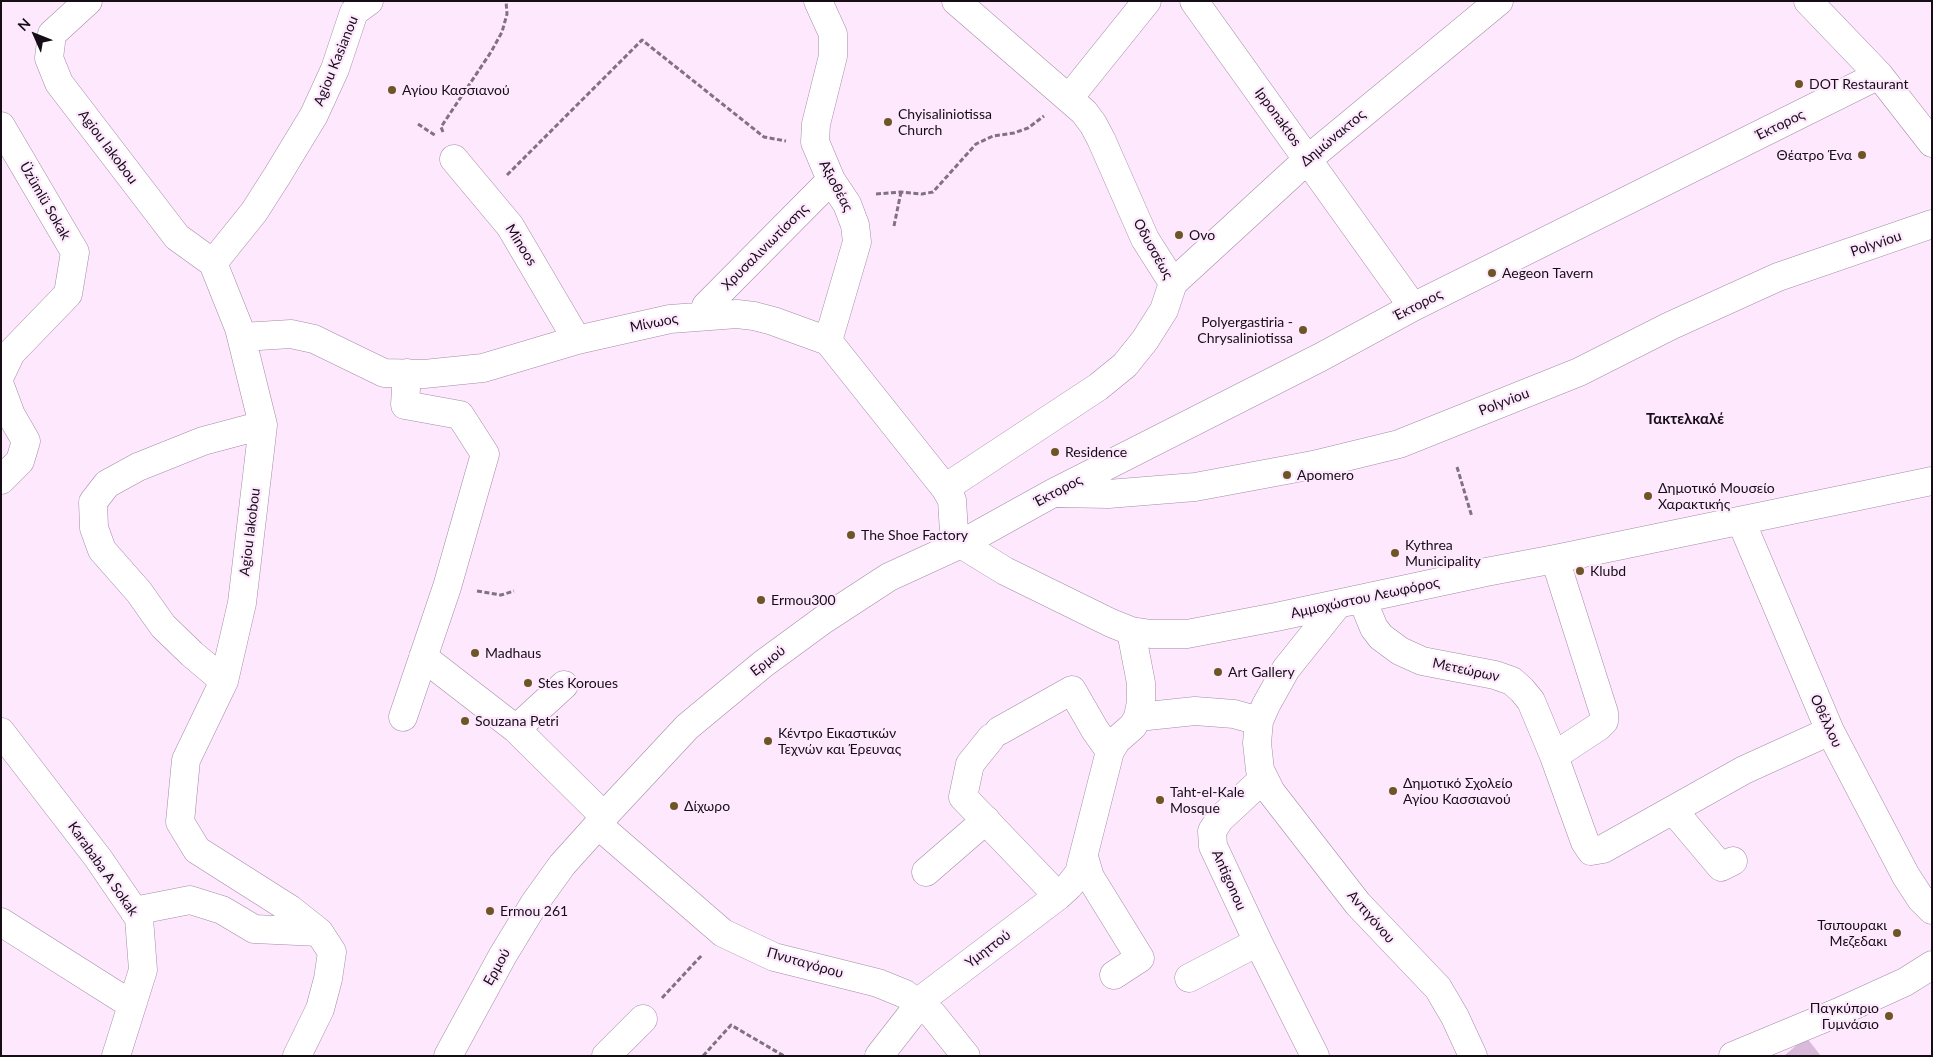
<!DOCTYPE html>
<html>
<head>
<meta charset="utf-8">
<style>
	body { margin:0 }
	#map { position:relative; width:1933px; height:1057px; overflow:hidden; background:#fde8fe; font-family:Lato,sans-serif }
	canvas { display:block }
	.frame { position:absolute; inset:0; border:2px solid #160d16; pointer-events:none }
	.north { position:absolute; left:10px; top:10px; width:50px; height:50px; -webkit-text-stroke:4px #fde8fe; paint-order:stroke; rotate:314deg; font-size:14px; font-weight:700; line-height:20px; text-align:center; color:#160d16 }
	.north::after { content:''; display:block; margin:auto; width:18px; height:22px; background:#160d16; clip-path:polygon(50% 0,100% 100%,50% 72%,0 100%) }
</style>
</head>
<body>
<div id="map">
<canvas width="1933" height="1057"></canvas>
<div class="frame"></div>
<div class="north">N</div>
</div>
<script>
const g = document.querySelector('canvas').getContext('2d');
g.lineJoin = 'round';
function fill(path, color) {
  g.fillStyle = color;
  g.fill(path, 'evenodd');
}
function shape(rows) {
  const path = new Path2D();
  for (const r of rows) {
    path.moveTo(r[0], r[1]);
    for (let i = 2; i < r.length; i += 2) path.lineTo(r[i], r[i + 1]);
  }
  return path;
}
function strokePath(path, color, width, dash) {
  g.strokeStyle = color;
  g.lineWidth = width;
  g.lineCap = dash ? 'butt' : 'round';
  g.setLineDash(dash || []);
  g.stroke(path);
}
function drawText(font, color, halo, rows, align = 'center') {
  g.font = font + ' Lato,sans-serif';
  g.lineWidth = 4.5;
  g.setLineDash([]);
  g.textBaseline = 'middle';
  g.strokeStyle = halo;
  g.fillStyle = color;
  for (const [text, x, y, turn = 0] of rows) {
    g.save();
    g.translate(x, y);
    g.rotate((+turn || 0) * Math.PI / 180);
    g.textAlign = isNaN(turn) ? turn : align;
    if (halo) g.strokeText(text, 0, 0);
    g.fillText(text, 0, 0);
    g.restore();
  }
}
const green = shape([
	[1806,1037,1821,1056,1784,1056]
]);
const path = shape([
	[418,124,436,136],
	[443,132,441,127,491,52,502,32,507,14,506,1],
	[507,175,642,40,764,137,786,141],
	[876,194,901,192,922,194,933,192,976,144,993,136,1014,133,1028,128,1044,116],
	[894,226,901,192],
	[1457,467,1472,517],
	[477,591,501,595,514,591],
	[662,998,702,955],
	[703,1056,731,1025,784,1056]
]);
const minor = shape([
	[88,1,52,34,49,58,59,83,177,237,213,263,239,328,263,425,242,603,224,681,186,760,180,822,197,850,290,909,319,932,332,952,328,979,320,1009,297,1056],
	[818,1,833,34,833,56,816,124,815,142,831,180,847,204,855,225,857,242,828,341],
	[956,1,1084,112,1093,124,1101,139,1145,239,1173,283],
	[1194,1,1413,307],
	[1808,1,1879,75,1932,143],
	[1069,98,1147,1],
	[1,126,75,252,68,294,11,353,1,374],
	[454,159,510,226,577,340],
	[213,263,254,212,277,176,314,115,335,69,354,12,369,1],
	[703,316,706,306,831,180],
	[242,337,291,334,314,339,384,373,424,374,483,368,577,340,670,319,737,314,754,316,773,321,828,341,945,488,952,500,954,532,961,544,1005,571,1111,623,1131,631,1151,634,1187,634,1276,617,1486,572,1555,559,1932,481],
	[1,388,11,415,26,441,20,461,1,480],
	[945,488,1098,387,1125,365,1145,340,1164,310,1173,283,1308,159,1499,1],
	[1057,493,1108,494,1195,487,1313,465,1399,444,1579,372,1670,326,1778,277,1932,224],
	[1741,521,1830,731,1906,876,1921,899,1932,910],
	[1362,599,1374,628,1381,637,1400,651,1422,661,1495,675,1512,681,1522,690,1531,701,1554,756,1585,842,1591,851,1603,849,1744,770,1830,731],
	[1338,604,1286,669,1266,705,1259,721,1257,743,1260,770,1271,792,1358,904,1438,988,1455,1017,1473,1056],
	[423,657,516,729,604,816],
	[224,681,192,654,163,626,139,592,102,550,94,528,93,502,107,484,138,467,203,441,263,425],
	[403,717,447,587,485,454,460,415,405,405,407,373],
	[1138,717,1195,711,1234,714,1259,721],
	[516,729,564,685],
	[999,731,1072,690,1095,730,1110,751],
	[1,732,98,858,139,918,143,970,116,1056],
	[991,738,970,764,963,797,1058,896],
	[1554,756,1598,727,1604,721,1604,713,1555,559],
	[1263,779,1220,819,1212,831,1213,846,1258,942,1315,1056],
	[1673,810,1721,867,1733,861],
	[598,825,723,933,774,957,878,983,905,994,933,1015,966,1056],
	[1084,857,1090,877,1140,958,1114,975],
	[926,872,986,820],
	[134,911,190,900,222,910,254,929,319,932],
	[1,922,132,1005],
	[1189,978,1258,942],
	[448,1056,503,955,534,904,562,865,598,825,604,816,687,727,763,664,823,620,889,577,961,544,1053,493,1321,357,1413,307,1879,75],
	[606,1056,643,1019],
	[879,1056,925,997,1058,896,1069,886,1079,873,1110,751,1117,740,1133,726,1138,717,1141,702,1141,683,1131,631],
	[1733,1056,1839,1012,1905,982,1932,965]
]);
const markers = [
	[1799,84,5,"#6d5525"],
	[392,90,5,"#6d5525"],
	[888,122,5,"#6d5525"],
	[1862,155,5,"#6d5525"],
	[1179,235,5,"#6d5525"],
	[1492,273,5,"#6d5525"],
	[1303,330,5,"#6d5525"],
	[1055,452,5,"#6d5525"],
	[1287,475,5,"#6d5525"],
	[1648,496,5,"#6d5525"],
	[851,535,5,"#6d5525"],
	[1395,553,5,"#6d5525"],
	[1580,571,5,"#6d5525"],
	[761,600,5,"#6d5525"],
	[475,653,5,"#6d5525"],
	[1218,672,5,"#6d5525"],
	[528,683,5,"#6d5525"],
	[465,721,5,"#6d5525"],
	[768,741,5,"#6d5525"],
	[1393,791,5,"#6d5525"],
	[1160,800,5,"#6d5525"],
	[674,806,5,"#6d5525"],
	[490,911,5,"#6d5525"],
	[1897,933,5,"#6d5525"],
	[1889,1016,5,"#6d5525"]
];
const streetNames = [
	["Agiou Kasianou",336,61,-68],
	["Ipponaktos",1278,117,54],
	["Έκτορος",1780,125,-26],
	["Δημώνακτος",1333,138,-40],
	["Agiou Iakobou",108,147,53],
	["Αξιοθέας",836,186,62],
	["Üzümlü Sokak",45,201,60],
	["Polyviou",1876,244,-19],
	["Minoos",521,245,58],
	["Χρυσαλινιωτίσσης",765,247,-45],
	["Οδυσσέως",1153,249,61],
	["Έκτορος",1418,305,-27],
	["Μίνωος",654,323,-11],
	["Polyviou",1504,402,-21],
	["Έκτορος",1058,491,-28],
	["Agiou Iakobou",250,532,-83],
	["Αμμοχώστου Λεωφόρος",1365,598,-12],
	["Ερμού",768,661,-38],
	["Μετεώρων",1466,670,12],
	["Οθέλλου",1826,721,65],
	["Karababa A Sokak",103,869,55],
	["Antigonou",1229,880,66],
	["Αντιγόνου",1371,917,49],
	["Υμηττού",988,949,-37],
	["Πνυταγόρου",805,963,16],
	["Ερμού",497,967,-61]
];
const poiNames = [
	["DOT Restaurant",1809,84],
	["Αγίου Κασσιανού",402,90],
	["Chyisaliniotissa",898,114],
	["Church",898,130],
	["Θέατρο Ένα",1852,155,"right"],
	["Ovo",1189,235],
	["Aegeon Tavern",1502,273],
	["Polyergastiria -",1293,322,"right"],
	["Chrysaliniotissa",1293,338,"right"],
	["Residence",1065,452],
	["Apomero",1297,475],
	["Δημοτικό Μουσείο",1658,488],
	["Χαρακτικής",1658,504],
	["The Shoe Factory",861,535],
	["Kythrea",1405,545],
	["Municipality",1405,561],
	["Klubd",1590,571],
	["Ermou300",771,600],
	["Madhaus",485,653],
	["Art Gallery",1228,672],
	["Stes Koroues",538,683],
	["Souzana Petri",475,721],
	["Κέντρο Εικαστικών",778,733],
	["Τεχνών και Έρευνας",778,749],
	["Δημοτικό Σχολείο",1403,783],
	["Αγίου Κασσιανού",1403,799],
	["Taht-el-Kale",1170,792],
	["Mosque",1170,808],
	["Δίχωρο",684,806],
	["Ermou 261",500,911],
	["Τσιπουρακι",1887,925,"right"],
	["Μεζεδακι",1887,941,"right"],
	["Παγκύπριο",1879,1008,"right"],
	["Γυμνάσιο",1879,1024,"right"]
];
const neighbourhoodNames = [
	["Τακτελκαλέ",1685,419]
];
fill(green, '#d9bada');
strokePath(minor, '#a48ba5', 29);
strokePath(path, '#817281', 3, [5, 2.5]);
strokePath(minor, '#fff', 28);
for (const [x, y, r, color] of markers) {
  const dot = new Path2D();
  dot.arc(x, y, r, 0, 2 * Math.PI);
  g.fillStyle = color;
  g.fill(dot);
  strokePath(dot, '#fde8fe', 2);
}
drawText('14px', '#160d16', '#fde8fe', streetNames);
drawText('14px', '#160d16', '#fde8fe', poiNames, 'left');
drawText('bold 15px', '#160d16', '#fde8fe', neighbourhoodNames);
</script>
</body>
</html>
